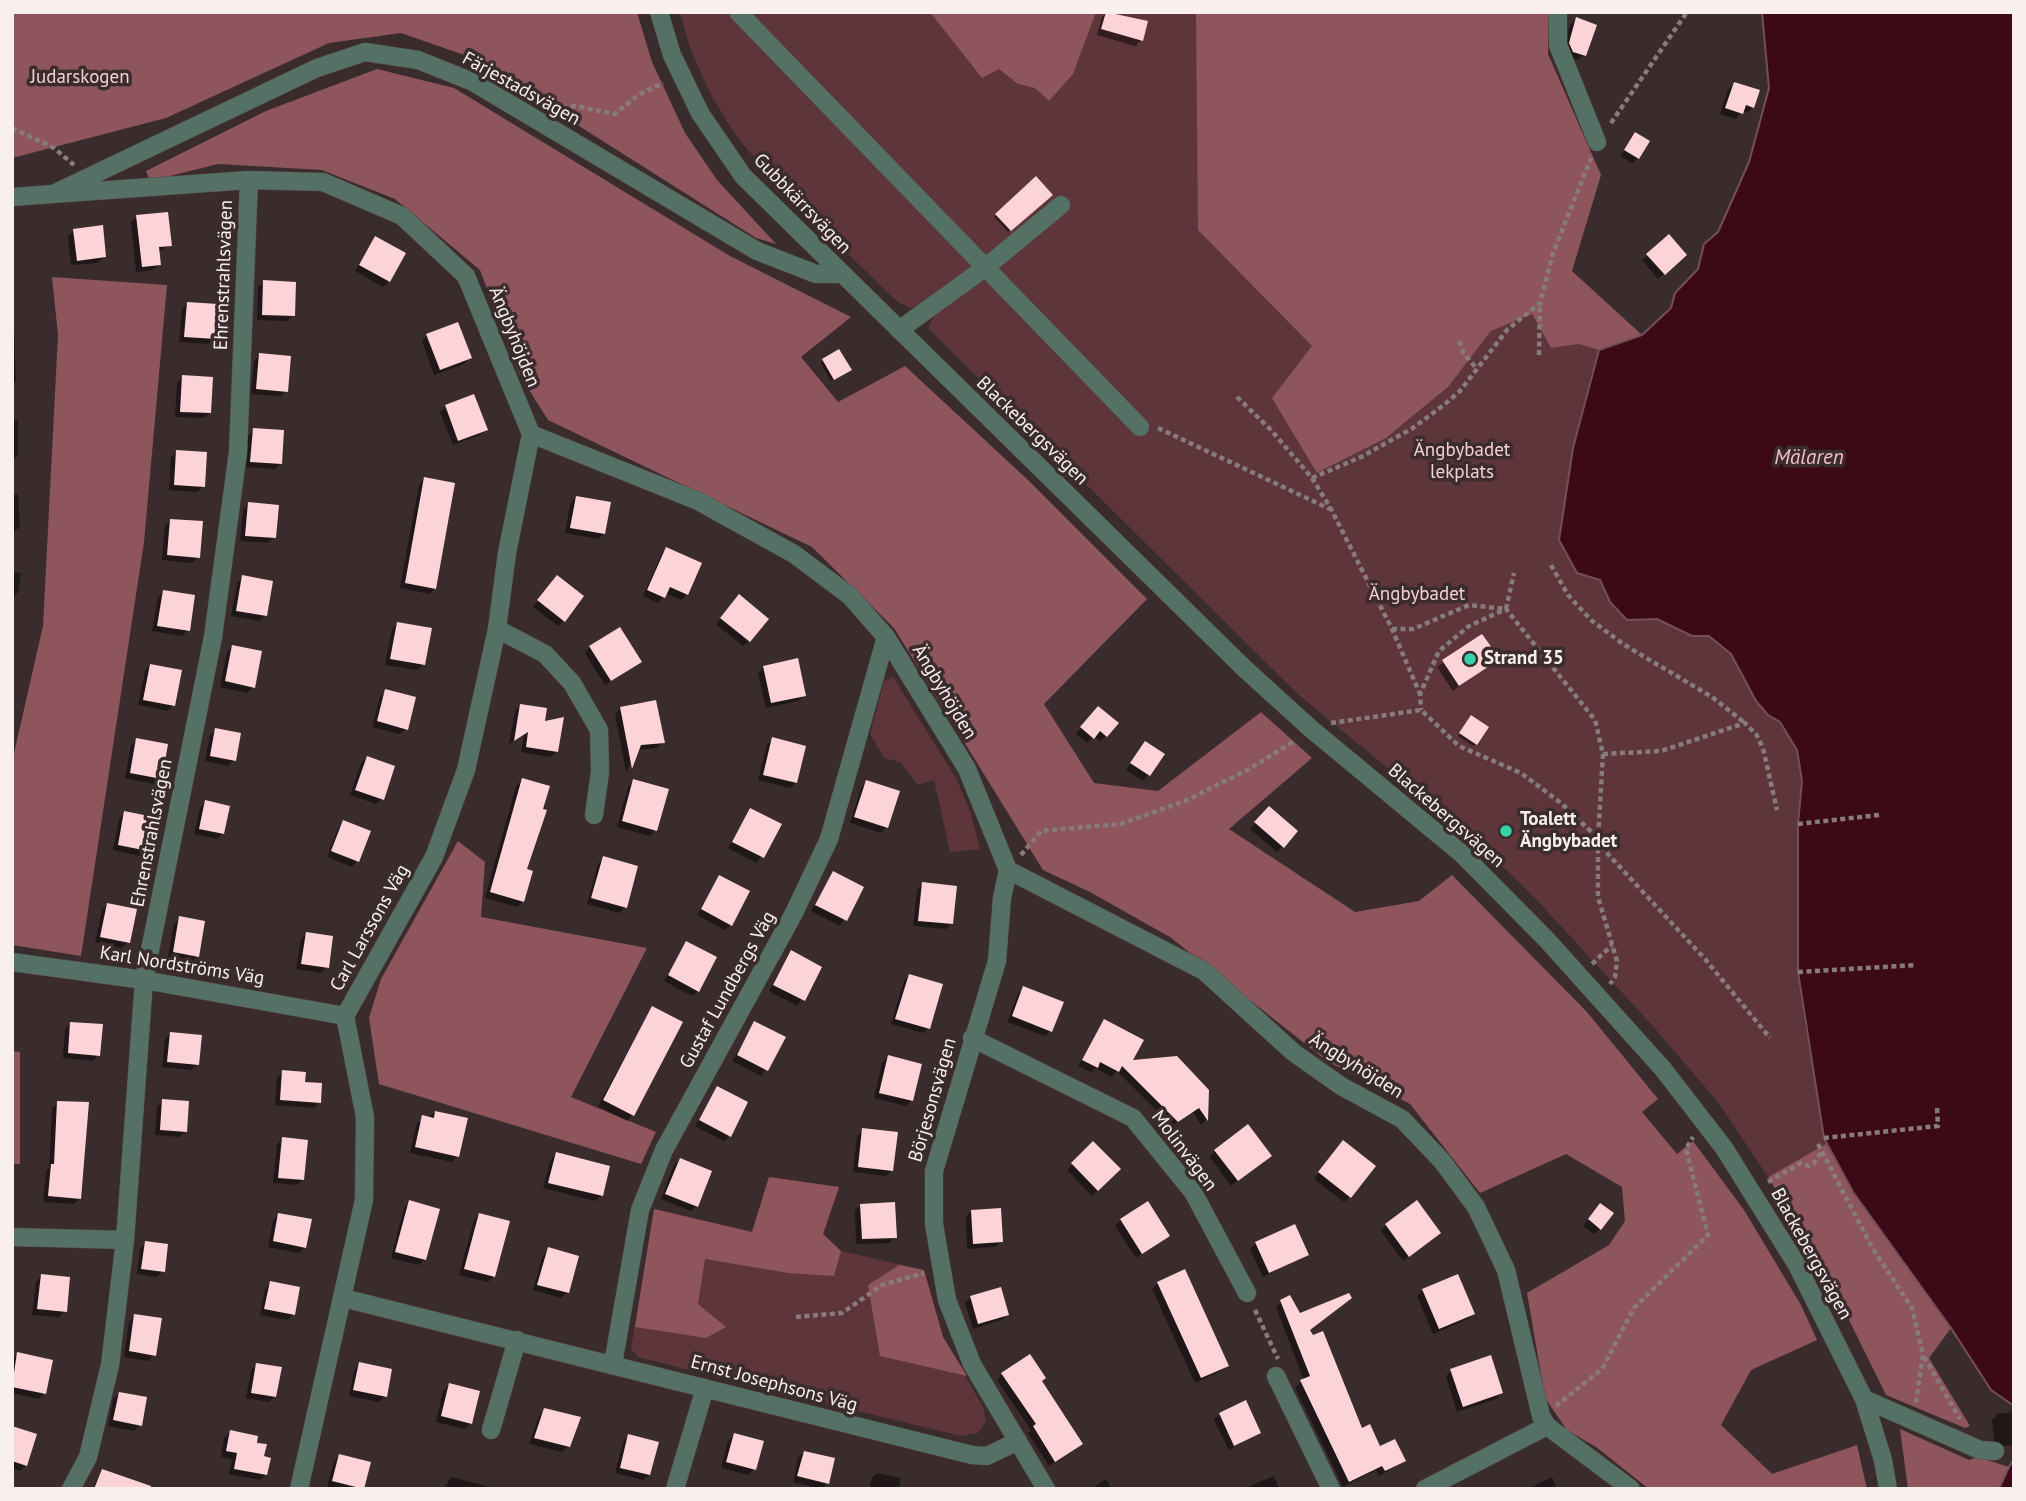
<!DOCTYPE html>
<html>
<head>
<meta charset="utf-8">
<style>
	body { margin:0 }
	#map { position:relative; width:2026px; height:1501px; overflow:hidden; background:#3a2c2d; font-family:"PT Sans",sans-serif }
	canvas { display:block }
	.frame { position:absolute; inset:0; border:14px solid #f9efef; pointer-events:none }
</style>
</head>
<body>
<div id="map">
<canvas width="2026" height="1501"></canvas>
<div class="frame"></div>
</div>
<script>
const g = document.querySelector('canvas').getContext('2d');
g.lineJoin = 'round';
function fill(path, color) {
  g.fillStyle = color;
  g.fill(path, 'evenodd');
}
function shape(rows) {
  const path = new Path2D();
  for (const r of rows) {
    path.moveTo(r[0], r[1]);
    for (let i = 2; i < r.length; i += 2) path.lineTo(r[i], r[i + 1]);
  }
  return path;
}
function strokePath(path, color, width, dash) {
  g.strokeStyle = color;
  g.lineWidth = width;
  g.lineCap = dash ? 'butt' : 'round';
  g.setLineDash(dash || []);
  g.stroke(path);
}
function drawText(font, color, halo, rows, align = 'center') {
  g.font = font + ' "PT Sans",sans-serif';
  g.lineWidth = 7;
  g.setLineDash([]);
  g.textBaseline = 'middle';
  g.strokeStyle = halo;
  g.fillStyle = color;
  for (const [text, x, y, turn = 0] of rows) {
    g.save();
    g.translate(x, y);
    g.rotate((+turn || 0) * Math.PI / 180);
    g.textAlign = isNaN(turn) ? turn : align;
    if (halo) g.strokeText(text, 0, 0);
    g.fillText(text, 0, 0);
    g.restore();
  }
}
const green = shape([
	[680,12,1239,12,1198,229,1312,346,1317,473,1386,438,1448,387,1491,331,1532,314,1551,348,1579,344,1599,350,1573,448,1559,540,1600,580,1610,602,1627,620,1657,619,1692,636,1709,636,1731,654,1756,701,1768,715,1780,722,1797,750,1802,781,1798,824,1798,972,1804,1021,1826,1144,1768,1177,1718,1102,1652,1025,1535,898,1474,839,1300,696,928,328,934,316,922,304,910,308,899,303,781,190,734,133,709,91,690,48],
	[893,677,957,780,971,814,980,849,950,852,934,780,918,785,900,762,884,758,870,734,884,681],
	[769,1177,839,1187,823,1235,841,1251,924,1270,943,1337,983,1407,986,1421,978,1433,961,1436,697,1372,638,1357,631,1349,654,1209,752,1232]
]);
const forest = shape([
	[12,12,637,12,652,62,685,133,717,180,776,244,756,238,470,57,401,33,329,43,166,118,12,158],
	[930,12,1096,12,1073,74,1049,101,1035,88,1018,84,999,69,982,78],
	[1196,12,1549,12,1548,54,1601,175,1572,271,1642,335,1599,350,1579,344,1551,348,1532,314,1491,331,1448,387,1386,438,1317,473,1272,398,1312,346,1198,230],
	[377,69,454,88,730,256,851,317,801,357,838,402,905,366,1028,480,1147,599,1044,704,1094,783,1158,791,1261,712,1312,758,1229,829,1355,912,1419,901,1452,875,1587,1012,1658,1099,1642,1112,1677,1154,1693,1141,1744,1210,1801,1305,1817,1340,1751,1370,1721,1425,1772,1474,1857,1445,1867,1489,1649,1489,1596,1447,1567,1430,1545,1398,1527,1293,1609,1245,1625,1221,1622,1187,1566,1154,1480,1193,1410,1104,1327,1061,1170,937,1088,891,1043,870,894,628,812,547,548,420,519,374,480,270,395,199,322,170,218,164,150,181,146,171,266,111],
	[52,277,167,285,144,542,81,956,12,945,12,762,43,626,58,335],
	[458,841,485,862,481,917,647,948,571,1097,656,1132,641,1164,379,1084,369,1018,381,979],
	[12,1051,20,1052,20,1164,12,1164],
	[1826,1144,1853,1192,1951,1328,1929,1358,1970,1426,1965,1428,1886,1395,1824,1269,1768,1177],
	[769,1177,839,1187,823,1234,841,1251,834,1276,788,1273,705,1259,698,1304,726,1327,706,1338,635,1327,654,1209,752,1232],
	[899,1265,924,1270,943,1337,967,1376,880,1356,868,1285],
	[1900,1429,1969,1460,1978,1457,2009,1467,1999,1489,1908,1489]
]);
const water = shape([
	[1762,12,2014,12,2014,1406,1991,1390,1951,1328,1853,1192,1824,1138,1798,972,1798,824,1802,781,1797,750,1780,722,1768,715,1756,701,1731,654,1709,636,1692,636,1657,619,1627,620,1610,602,1600,580,1577,573,1559,540,1573,448,1599,350,1642,335,1671,308,1675,293,1698,269,1704,244,1718,232,1749,162,1769,88,1762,12],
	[2014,1459,2014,1489,1999,1489,2009,1467,2014,1459]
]);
const shadow = shape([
	[1106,12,1146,22,1141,40,1135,46,1097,35,1102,17],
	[1576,19,1584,55,1578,60,1568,57,1564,49,1570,25],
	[1734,84,1753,107,1747,113,1742,111,1736,119,1720,114,1728,90],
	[1635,134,1638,158,1632,163,1620,156],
	[1036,179,1051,195,1008,232,994,217],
	[137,217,170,245,158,252,159,265,153,270,136,272,131,222],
	[74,230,104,257,98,263,71,265,68,236],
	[376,238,389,281,383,287,355,271],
	[1648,255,1679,261,1658,279,1642,260],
	[264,282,293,315,287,321,257,320,258,287],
	[12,288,16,381,12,385],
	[187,303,214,339,208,344,179,342,182,309],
	[427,335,469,358,464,364,434,375,422,341],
	[839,352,847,372,831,381,821,363],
	[259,355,286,391,281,396,251,394,254,361],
	[183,377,210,413,204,418,175,417,177,383],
	[446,407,486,430,480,435,453,445,440,412],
	[12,420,18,420,18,455,12,461],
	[254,430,280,464,275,469,246,467,248,436],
	[177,452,203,487,197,492,169,490,171,457],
	[424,479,435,588,429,594,400,588,419,485],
	[18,494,20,527,12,533,12,495],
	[576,498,604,534,598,539,565,533,570,504],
	[248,504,274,537,268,543,240,541,243,510],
	[170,521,198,557,192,563,162,560,165,526],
	[666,549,687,594,681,600,665,593,658,603,643,596,661,555],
	[12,572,21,573,18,592,13,598],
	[243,577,265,615,260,621,231,616,237,583],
	[551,583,564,620,558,626,533,607],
	[163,592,188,630,182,636,152,631,158,598],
	[734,602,749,641,743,646,716,624],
	[397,624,423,665,417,670,385,665,392,629],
	[1482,636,1497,659,1453,691,1437,667],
	[233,646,253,687,247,693,220,687,227,652],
	[590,647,640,662,605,685,585,653],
	[150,665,173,705,168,711,138,705,145,671],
	[764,667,804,696,798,701,766,708,758,673],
	[386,691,406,729,400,734,372,727,380,697],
	[521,706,543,723,557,751,551,757,521,752,524,735,509,744,515,711],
	[621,708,663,742,657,748,638,750,626,772,615,714],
	[1092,714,1106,736,1100,741,1094,736,1087,743,1076,734],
	[1469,720,1476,744,1473,746,1458,736],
	[216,730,234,760,228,766,205,761,210,735],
	[773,739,796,783,790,788,758,780,767,745],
	[137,740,160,778,154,784,125,778,131,745],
	[1145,743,1163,754,1143,781,1126,770],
	[367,758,382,799,376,804,350,795,361,763],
	[522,780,524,871,523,902,517,907,485,898,516,786],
	[634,781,655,830,650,836,617,827,628,787],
	[866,782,886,827,881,833,850,823,861,788],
	[205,802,223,833,217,839,194,834,200,808],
	[750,810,779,825,757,863,728,848],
	[125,813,146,850,140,856,113,850,119,819],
	[1263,814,1296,831,1277,852,1250,829],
	[344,822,357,861,352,867,327,857,338,828],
	[604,858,625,907,619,913,587,904,598,864],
	[833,873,862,888,840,926,811,911],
	[719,877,731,925,725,930,697,915],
	[922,884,951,924,946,929,913,926,917,890],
	[108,904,128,942,122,948,95,942,102,910],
	[180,918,197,956,191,962,168,957,174,924],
	[307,934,327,967,321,973,296,969,301,939],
	[686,943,698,991,692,996,664,981],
	[791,952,820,968,797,1006,769,991],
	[909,976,928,1028,923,1033,891,1024,904,981],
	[1024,988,1051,1031,1045,1036,1007,1022,1018,994],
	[652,1008,633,1115,627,1121,598,1106],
	[1104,1021,1130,1062,1208,1090,1206,1120,1201,1125,1193,1112,1172,1126,1117,1071,1111,1077,1095,1068,1091,1072,1078,1066],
	[71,1023,98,1055,93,1061,63,1058,65,1029],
	[755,1023,784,1038,761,1076,732,1061],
	[170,1034,197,1064,191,1070,162,1067,165,1040],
	[888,1057,912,1100,906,1106,874,1098,882,1063],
	[283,1072,304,1084,319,1102,314,1108,275,1105,277,1078],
	[717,1088,729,1136,724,1141,695,1126],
	[163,1101,186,1131,180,1137,155,1135,157,1107],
	[58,1103,80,1198,74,1204,43,1202,46,1171,49,1168,52,1108],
	[436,1112,457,1156,452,1162,410,1153,417,1123],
	[863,1130,892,1170,886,1176,853,1172,857,1136],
	[282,1139,303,1180,297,1185,273,1183,277,1145],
	[1093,1144,1119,1169,1092,1196,1067,1170],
	[1337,1148,1350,1197,1344,1202,1314,1179],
	[1215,1151,1264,1162,1231,1186,1210,1157],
	[556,1154,601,1196,595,1201,543,1188,551,1159],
	[680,1160,697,1206,691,1211,661,1199,674,1165],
	[410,1202,425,1259,419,1265,391,1258,404,1208],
	[861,1205,895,1237,889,1243,856,1244,855,1211],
	[971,1211,1001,1242,995,1247,967,1249,966,1217],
	[1595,1211,1600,1229,1594,1234,1583,1226],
	[279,1215,305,1247,299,1253,268,1247,273,1220],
	[479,1215,494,1276,488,1282,459,1275,474,1220],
	[1121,1220,1168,1236,1136,1258,1115,1226],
	[1386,1225,1433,1238,1403,1261,1381,1231],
	[146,1243,163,1271,157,1277,137,1274,140,1249],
	[1256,1243,1307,1254,1263,1277,1250,1249],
	[548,1249,567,1292,561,1298,533,1290,543,1255],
	[41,1276,65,1311,59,1317,32,1315,36,1282],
	[270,1283,293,1314,288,1320,260,1315,265,1289],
	[1158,1283,1227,1366,1221,1371,1195,1383,1152,1289],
	[1423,1290,1473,1314,1468,1319,1433,1334,1417,1296],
	[971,1297,1007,1315,1001,1320,973,1329,965,1303],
	[1350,1298,1308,1330,1362,1430,1380,1448,1404,1461,1379,1476,1376,1470,1343,1487,1295,1387,1304,1381,1276,1307,1282,1301,1299,1315],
	[135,1316,154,1355,148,1361,124,1357,129,1322],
	[18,1354,44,1394,38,1399,12,1393,12,1359],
	[360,1364,385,1396,379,1402,349,1396,354,1370],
	[257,1365,275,1396,269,1402,246,1398,251,1370],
	[1451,1371,1501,1393,1496,1399,1457,1412,1446,1376],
	[1002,1374,1041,1382,1080,1444,1049,1466,1028,1433,1031,1430,997,1380],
	[449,1385,471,1423,465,1429,436,1422,443,1391],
	[119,1394,140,1425,134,1431,108,1426,113,1399],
	[545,1410,568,1446,562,1452,529,1444,539,1416],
	[2014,1412,2014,1445,1995,1446,1992,1420,1998,1414],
	[1220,1414,1259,1433,1229,1450,1214,1420],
	[12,1428,26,1465,20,1471,12,1468],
	[230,1432,255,1444,266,1474,260,1480,229,1474,232,1459,221,1457,224,1438],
	[734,1435,754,1469,748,1475,721,1468,728,1441],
	[629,1436,649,1475,643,1480,615,1473,623,1442],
	[804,1452,827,1483,822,1489,793,1482,798,1458],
	[339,1456,369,1463,362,1489,327,1487,334,1462],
	[102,1471,124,1489,92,1489],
	[877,1473,901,1478,899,1489,869,1489,871,1479],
	[1274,1476,1279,1489,1248,1489,1250,1486],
	[451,1477,498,1489,444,1489],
	[1552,1477,1557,1489,1527,1489],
	[1106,1479,1112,1489,1091,1489]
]);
const building = shape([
	[1106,12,1148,21,1143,41,1101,29],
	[1576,17,1597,25,1586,56,1573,52,1569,43],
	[1734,82,1760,90,1754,108,1746,105,1743,114,1725,108],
	[1635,132,1650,141,1639,159,1624,150],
	[1036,176,1053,195,1011,231,995,214],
	[168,212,172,246,159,247,161,265,142,267,136,215],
	[103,225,106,257,77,261,73,229],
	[1669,234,1687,255,1665,275,1646,254],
	[375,236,406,253,390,282,359,265],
	[263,280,296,282,295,316,262,315],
	[187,302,218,304,216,339,184,337],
	[458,322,472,358,440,370,426,334],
	[839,349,852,370,834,380,822,359],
	[259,353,291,356,288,392,256,389],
	[182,375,213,377,211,413,180,412],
	[474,394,488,430,458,441,445,405],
	[253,428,284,430,282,464,250,462],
	[176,450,207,452,205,487,174,485],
	[424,477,455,483,436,589,405,583],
	[576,496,611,502,605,534,570,528],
	[248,502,279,505,276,538,245,536],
	[170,519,203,521,200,558,167,555],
	[666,547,702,563,688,595,670,587,665,598,647,590],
	[242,575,273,581,267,616,236,611],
	[557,575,584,596,565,622,537,600],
	[163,590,195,595,190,631,157,626],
	[739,594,769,619,750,642,720,618],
	[397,622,432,628,425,665,390,659],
	[620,627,642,662,611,681,589,646],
	[1482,634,1500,659,1459,686,1442,660],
	[232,645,262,651,255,688,225,681],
	[798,658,806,696,771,703,763,666],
	[150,664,182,670,175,706,143,700],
	[385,689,416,697,408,730,377,721],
	[656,700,665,743,641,745,632,769,620,707],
	[520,704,547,708,545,721,564,717,558,752,526,747,528,732,514,741],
	[1098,706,1119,723,1107,737,1100,731,1094,739,1080,727],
	[1471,715,1489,727,1477,745,1459,733],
	[215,728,241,733,236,761,210,756],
	[772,737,806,746,797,783,763,775],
	[136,738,168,744,162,779,130,773],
	[1145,741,1165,754,1150,776,1130,763],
	[367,756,395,766,384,800,355,790],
	[522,778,550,786,543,809,547,810,527,869,533,871,524,902,490,892],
	[633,779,669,789,657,831,622,821],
	[866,780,900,791,888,828,854,817],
	[205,800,230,806,224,834,199,829],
	[1269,806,1298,831,1284,848,1254,822],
	[750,808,782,824,764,858,732,842],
	[124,811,154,817,148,851,118,845],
	[343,820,371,831,359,862,331,851],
	[603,856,638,866,627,908,591,898],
	[833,871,864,887,847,921,815,905],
	[719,875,750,891,732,926,701,909],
	[922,882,957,886,953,924,918,921],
	[107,903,137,909,130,943,100,937],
	[179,916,205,921,199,957,173,952],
	[306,932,333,936,329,968,301,964],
	[686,941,717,957,699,992,668,975],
	[791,950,822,967,805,1001,773,985],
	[909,974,943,984,930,1029,895,1019],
	[1023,986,1064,1002,1052,1032,1012,1016],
	[652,1006,683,1022,634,1116,603,1100],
	[1104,1019,1144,1040,1133,1060,1177,1056,1209,1090,1208,1121,1199,1108,1178,1122,1122,1066,1119,1072,1100,1062,1098,1068,1082,1060],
	[754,1021,786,1037,768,1071,737,1055],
	[70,1022,103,1024,100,1056,68,1053],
	[170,1032,202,1035,199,1065,167,1062],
	[888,1055,922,1064,913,1101,879,1093],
	[282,1070,306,1072,305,1082,322,1083,321,1103,280,1100],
	[717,1086,748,1102,731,1137,699,1120],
	[162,1099,189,1101,187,1132,160,1130],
	[57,1101,89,1102,81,1199,48,1196,51,1164,54,1164],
	[435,1111,468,1118,459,1157,415,1147,422,1115,434,1118],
	[1248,1124,1272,1156,1238,1181,1214,1150],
	[862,1128,898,1132,893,1171,858,1167],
	[282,1137,308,1140,304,1180,278,1178],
	[1343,1140,1376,1166,1351,1198,1318,1172],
	[1093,1141,1121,1169,1098,1191,1071,1163],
	[556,1152,610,1166,603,1196,548,1183],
	[680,1158,712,1171,698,1207,665,1194],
	[409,1200,440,1209,426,1260,395,1252],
	[1417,1200,1441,1233,1409,1257,1385,1224],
	[1148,1201,1170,1236,1142,1254,1120,1219],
	[895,1202,897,1238,862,1239,860,1204],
	[1600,1203,1614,1213,1601,1230,1588,1219],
	[1001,1208,1003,1242,973,1244,971,1210],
	[278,1213,312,1219,306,1248,273,1241],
	[479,1213,510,1221,495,1277,464,1269],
	[1295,1224,1309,1255,1269,1273,1255,1242],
	[145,1241,168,1244,165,1272,141,1269],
	[548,1247,579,1256,569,1293,537,1285],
	[1185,1269,1229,1366,1201,1378,1157,1282],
	[41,1274,70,1277,67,1312,37,1309],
	[1458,1274,1475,1314,1439,1329,1422,1289],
	[270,1281,300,1287,295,1315,264,1309],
	[1001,1287,1009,1315,978,1324,970,1296],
	[1349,1293,1352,1298,1310,1330,1313,1335,1323,1331,1362,1428,1370,1424,1380,1446,1395,1439,1406,1461,1385,1471,1382,1466,1349,1482,1300,1380,1310,1376,1280,1300,1290,1295,1300,1313],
	[134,1314,162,1318,156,1356,129,1351],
	[17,1352,53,1360,46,1394,12,1387],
	[1030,1354,1046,1378,1042,1381,1083,1444,1055,1462,1033,1426,1036,1424,1001,1373],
	[1491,1355,1503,1393,1463,1407,1450,1369],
	[359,1362,392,1369,387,1397,353,1390],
	[256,1363,282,1367,276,1397,251,1393],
	[449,1383,480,1391,472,1424,441,1416],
	[119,1392,147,1397,142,1426,113,1420],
	[1246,1400,1261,1433,1234,1446,1219,1413],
	[544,1408,581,1417,570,1447,534,1438],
	[12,1426,37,1434,27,1466,12,1461],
	[230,1430,258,1436,257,1443,267,1444,264,1456,271,1458,267,1475,234,1469,237,1453,226,1451],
	[734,1433,764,1441,756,1470,726,1462],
	[628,1434,659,1442,650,1475,620,1468],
	[804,1451,835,1458,829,1484,797,1476],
	[339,1454,371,1462,364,1489,332,1481],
	[102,1469,151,1486,151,1489,94,1489]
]);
const path = shape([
	[554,108,576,106,615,114,640,94,663,83],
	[1611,123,1687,12],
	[12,128,54,148,74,165],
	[1459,341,1463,352,1477,369],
	[1539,355,1540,304],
	[1237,397,1271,430,1312,478,1331,509,1392,629,1420,694],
	[1158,428,1330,509],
	[1312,478,1361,457,1413,428,1445,404,1460,391,1507,330,1540,303,1553,253,1591,158],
	[1551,565,1568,595,1591,620,1623,644,1712,697,1745,723],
	[1392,629,1413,629,1469,605,1506,609,1514,573],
	[1331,723,1421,710,1459,746,1521,773,1561,803,1598,838,1603,754,1595,720,1506,609,1469,626,1439,651,1420,694,1421,710],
	[1603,754,1661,751,1745,723,1756,734,1763,748,1777,810],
	[1798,824,1879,815],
	[1598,838,1606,852,1705,959,1770,1038],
	[1598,840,1598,897,1617,961,1615,977,1610,984],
	[1021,855,1041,831,1120,824,1185,801,1249,769,1296,740],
	[1592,964,1612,945],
	[1798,972,1916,965],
	[1824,1138,1938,1126,1937,1108],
	[1818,1144,1873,1249,1912,1308,1923,1355,1916,1402],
	[1768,1182,1801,1163,1809,1166,1814,1163,1821,1153],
	[1255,1310,1278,1359],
	[796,1317,842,1313,882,1285,924,1273],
	[1924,1357,1960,1419],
	[2012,1404,2014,1404],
	[1556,1406,1602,1369,1634,1308,1708,1235,1686,1149,1693,1137]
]);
const minor = shape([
	[659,12,672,55,700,113,743,176,1244,668,1310,728,1462,854,1547,940,1663,1069,1724,1148,1797,1265,1864,1399,1883,1460,1888,1489],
	[738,12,1140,427],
	[1558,12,1558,45,1597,142],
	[53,194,249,180,323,182,402,216,466,276,531,434,698,501,794,554,850,596,886,637,967,769,1008,870,1204,971,1293,1052,1341,1086,1402,1119,1442,1161,1476,1207,1506,1270,1541,1416,1547,1426,1631,1489],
	[12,197,53,194,317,68,365,52,418,60,473,82,757,251,816,274,842,274],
	[899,330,986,267,1061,205],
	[497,629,545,654,572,683,599,730,600,772,594,815],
	[1008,870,1002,898,997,961,934,1171,934,1224,947,1300,972,1364,1046,1489],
	[12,962,144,980,345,1016],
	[972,1038,1133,1118,1193,1192,1247,1293],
	[12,1237,125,1240],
	[343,1298,972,1455,987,1456,1018,1441],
	[613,1364,640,1210,664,1150,794,913,829,839,886,637],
	[1276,1376,1331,1489],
	[1864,1399,1980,1450,1995,1451],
	[491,1430,517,1340],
	[71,1489,88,1457,110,1365,125,1240,144,980,213,637,238,452,249,180],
	[299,1489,364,1200,365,1117,345,1016,434,857,466,770,497,629,507,553,531,434],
	[675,1489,705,1388],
	[1425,1489,1547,1426]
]);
const markers = [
	[1470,659,7,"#34d4a8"],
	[1506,831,7,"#34d4a8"]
];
const parkNames = [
	["Judarskogen",80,78],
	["Ängbybadet",1462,451],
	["lekplats",1462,473],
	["Ängbybadet",1417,595]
];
const streetNames = [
	["Färjestadsvägen",521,89,29],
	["Gubbkärrsvägen",802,204,46],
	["Ehrenstrahlsvägen",224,275,-88],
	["Ängbyhöjden",514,337,68],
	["Blackebergsvägen",1032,431,44],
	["Ängbyhöjden",944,692,59],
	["Blackebergsvägen",1446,816,41],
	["Ehrenstrahlsvägen",152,833,-79],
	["Carl Larssons Väg",370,928,-61],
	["Karl Nordströms Väg",182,966,9],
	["Gustaf Lundbergs Väg",728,990,-61],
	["Ängbyhöjden",1356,1066,32],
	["Börjesonsvägen",933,1100,-74],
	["Molinvägen",1184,1151,53],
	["Blackebergsvägen",1811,1254,61],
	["Ernst Josephsons Väg",774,1384,15]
];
const poiNames = [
	["Strand 35",1484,659],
	["Toalett",1520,820],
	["Ängbybadet",1520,842]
];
const waterNames = [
	["Mälaren",1809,458]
];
fill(green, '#5d353a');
fill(forest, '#8e555c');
fill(water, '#3c0a16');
strokePath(water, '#754f57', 2);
fill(shadow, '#0007');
fill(building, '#fcd3d6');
strokePath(minor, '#554748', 19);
strokePath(path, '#887b7c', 4.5, [5, 3.5]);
strokePath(minor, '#557065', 18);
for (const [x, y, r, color] of markers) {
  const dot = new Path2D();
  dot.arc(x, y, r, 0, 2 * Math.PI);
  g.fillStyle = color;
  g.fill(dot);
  strokePath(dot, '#3a2c2d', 2.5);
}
drawText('19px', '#f5cfd2', '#3a2c2d', parkNames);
drawText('19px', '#f9efef', '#3a2c2d', streetNames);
drawText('bold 19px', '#f9efef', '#3a2c2d', poiNames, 'left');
drawText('italic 21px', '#f6bec4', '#3a2c2d', waterNames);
</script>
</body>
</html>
